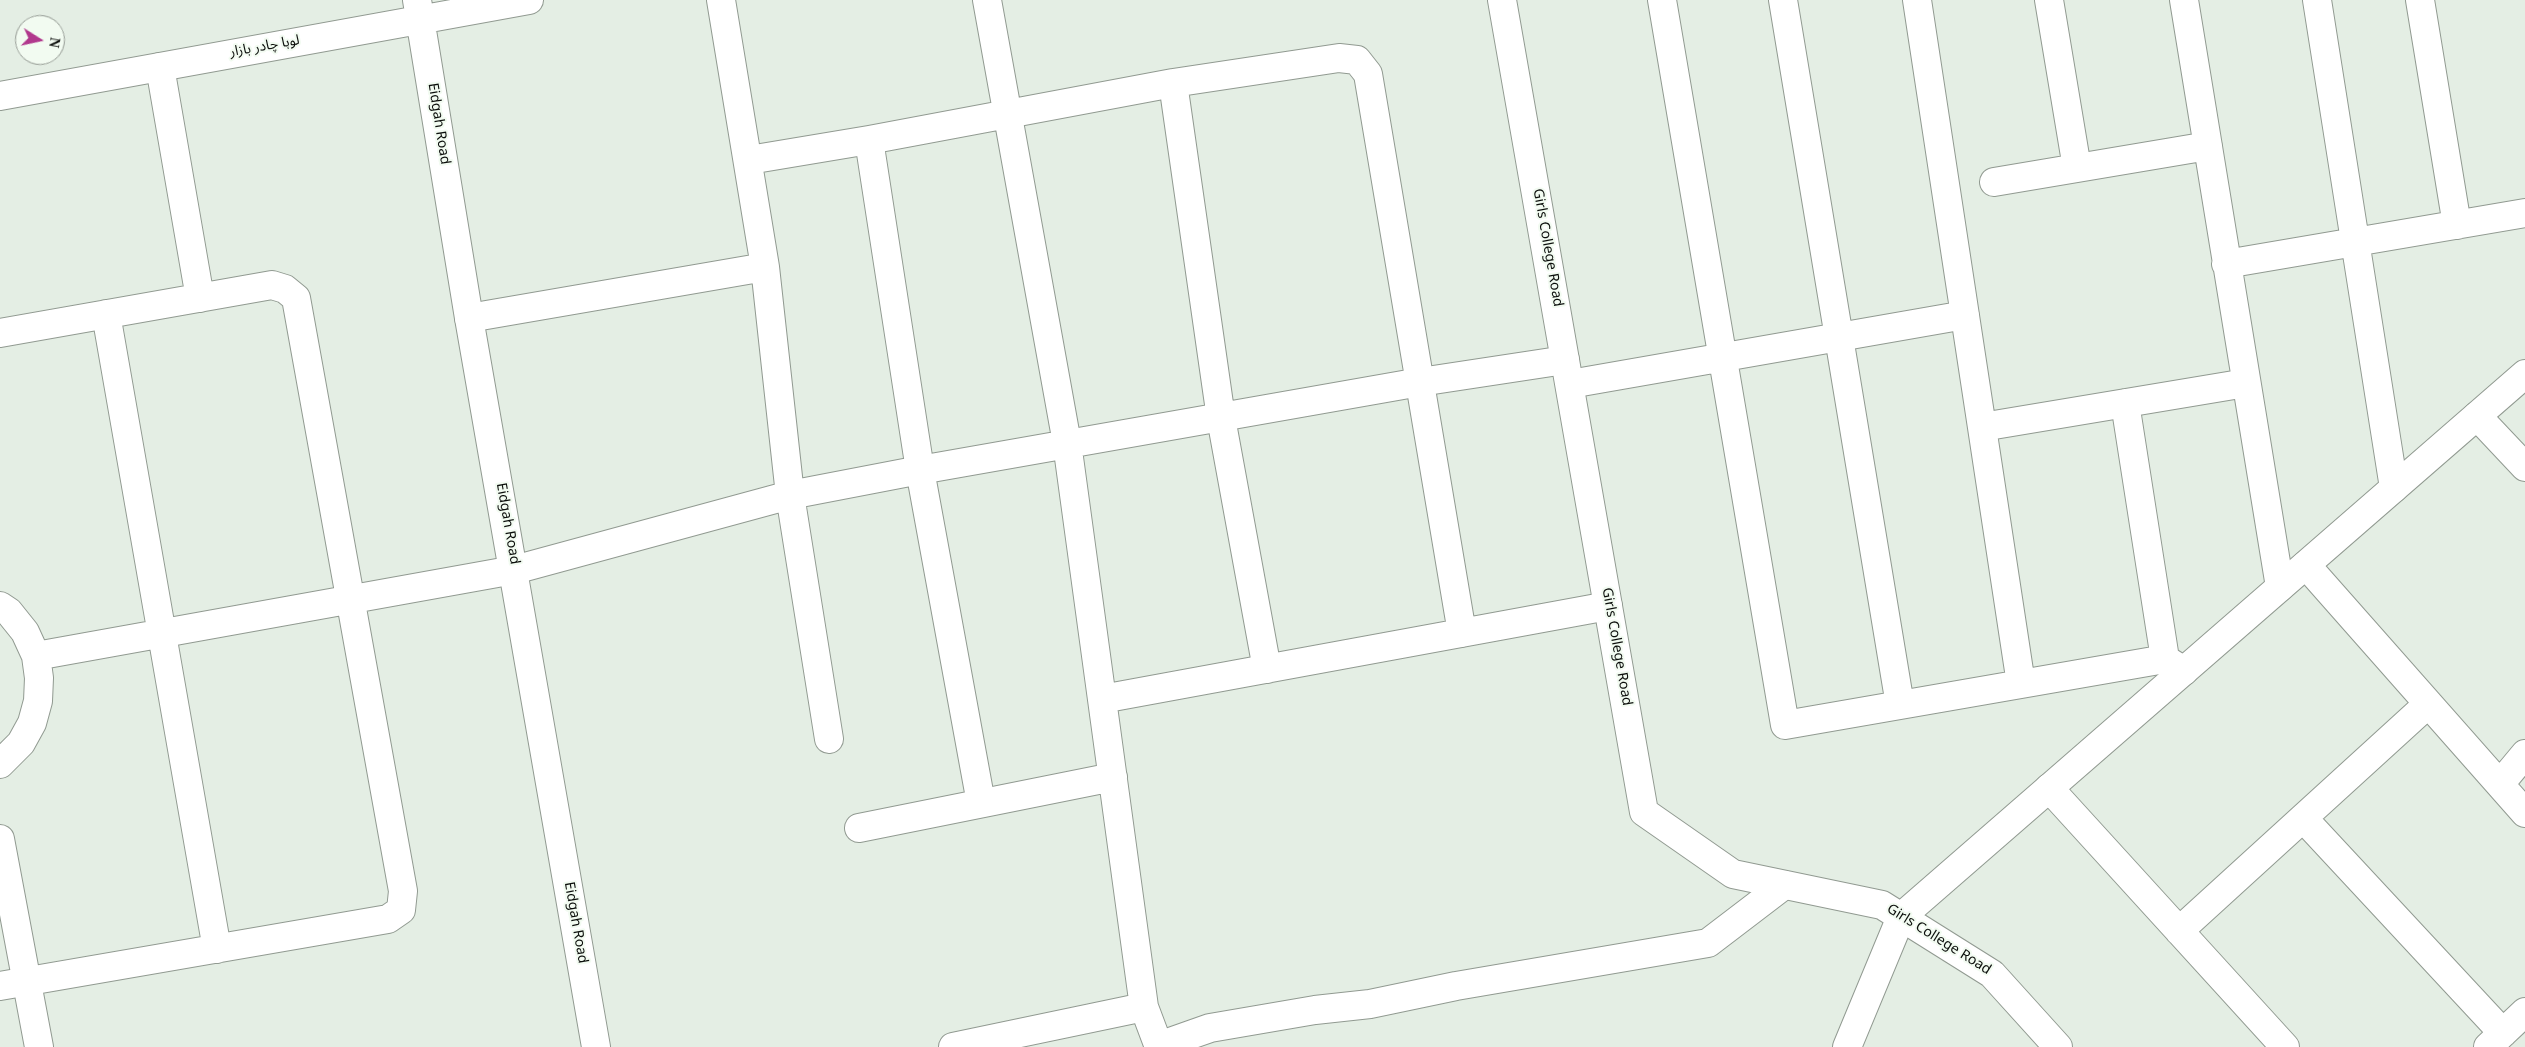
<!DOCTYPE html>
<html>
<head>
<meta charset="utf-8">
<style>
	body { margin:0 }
	#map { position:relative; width:2525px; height:1047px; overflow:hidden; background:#e4eee4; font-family:Georgia,serif }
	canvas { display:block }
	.north { position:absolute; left:15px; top:15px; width:50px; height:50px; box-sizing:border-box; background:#f2fbf1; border:1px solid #969c95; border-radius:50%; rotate:100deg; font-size:14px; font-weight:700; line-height:20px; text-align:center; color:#0b0e0b }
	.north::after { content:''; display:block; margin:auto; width:18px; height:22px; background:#b1388d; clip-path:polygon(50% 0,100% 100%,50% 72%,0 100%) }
</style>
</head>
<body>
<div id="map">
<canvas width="2525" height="1047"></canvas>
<div class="north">N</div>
</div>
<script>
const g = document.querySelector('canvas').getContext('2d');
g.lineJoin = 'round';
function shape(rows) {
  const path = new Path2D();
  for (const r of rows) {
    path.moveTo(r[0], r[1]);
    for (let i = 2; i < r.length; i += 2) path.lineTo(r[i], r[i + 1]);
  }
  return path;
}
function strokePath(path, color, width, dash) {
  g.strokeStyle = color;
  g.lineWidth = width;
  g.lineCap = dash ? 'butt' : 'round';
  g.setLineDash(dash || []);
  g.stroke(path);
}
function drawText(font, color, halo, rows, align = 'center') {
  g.font = font + ' Georgia,"Noto Sans Arabic",serif';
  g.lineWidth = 4;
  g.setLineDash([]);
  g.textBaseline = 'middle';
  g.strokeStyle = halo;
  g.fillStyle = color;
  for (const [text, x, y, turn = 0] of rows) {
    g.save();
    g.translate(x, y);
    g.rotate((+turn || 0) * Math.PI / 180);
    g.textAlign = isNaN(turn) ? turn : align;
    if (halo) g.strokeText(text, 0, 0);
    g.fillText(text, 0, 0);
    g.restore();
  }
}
const street = shape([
	[721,0,765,267,790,495,829,739],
	[987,0,1067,443,1144,1007,1159,1047],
	[1662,0,1785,725,2165,659,2184,671],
	[1783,0,1900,705],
	[1917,0,2021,684],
	[2049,0,2077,168],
	[2184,0,2280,587],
	[2317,0,2394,488],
	[2420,0,2457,225],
	[160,67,200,298],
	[1173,83,1221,418,1267,669],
	[869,140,920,470,981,803],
	[749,160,869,140,1173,83,1339,58,1357,60,1368,74,1462,633],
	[1994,182,2208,146],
	[2226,264,2525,213],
	[106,314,217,949],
	[469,318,765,267],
	[0,333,272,285,285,289,296,298,403,891,401,910,388,919,0,986],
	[1570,384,1965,315],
	[2125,403,2165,659],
	[2477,416,2525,467],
	[1982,427,2246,383],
	[2306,565,2525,813],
	[0,606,9,612,25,632,36,656,39,678,38,701,32,723,21,743,0,764],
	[36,656,514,570,790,495,920,470,1420,382,1565,360],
	[1102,699,1608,606],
	[2500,784,2525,754],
	[2049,788,2285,1047],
	[2303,818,2503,1033],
	[859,828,1113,777],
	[0,839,39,1047],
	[2179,931,2428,704],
	[1159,1046,1210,1028,1315,1010,1370,1004,1456,986,1708,943,1784,885],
	[953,1047,1144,1007],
	[2488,1047,2525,1012]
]);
const secondary = shape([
	[417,0,469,318,596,1047],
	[1502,0,1644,812,1733,874,1882,905,1992,974,2058,1047],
	[0,96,529,0],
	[1847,1047,1901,917,2525,374]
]);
const streetNames = [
	["لوہا چادر بازار",265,48,-10],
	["Eidgah Road",437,124,81],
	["Girls College Road",1546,248,80],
	["Eidgah Road",506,524,80],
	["Girls College Road",1615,647,80],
	["Eidgah Road",574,923,80],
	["Girls College Road",1938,941,32]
];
strokePath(street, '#919a91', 30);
strokePath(secondary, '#919a91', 30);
strokePath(street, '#fff', 28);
strokePath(secondary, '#fff', 28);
drawText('14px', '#0b0e0b', '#f2fbf1', streetNames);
</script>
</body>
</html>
